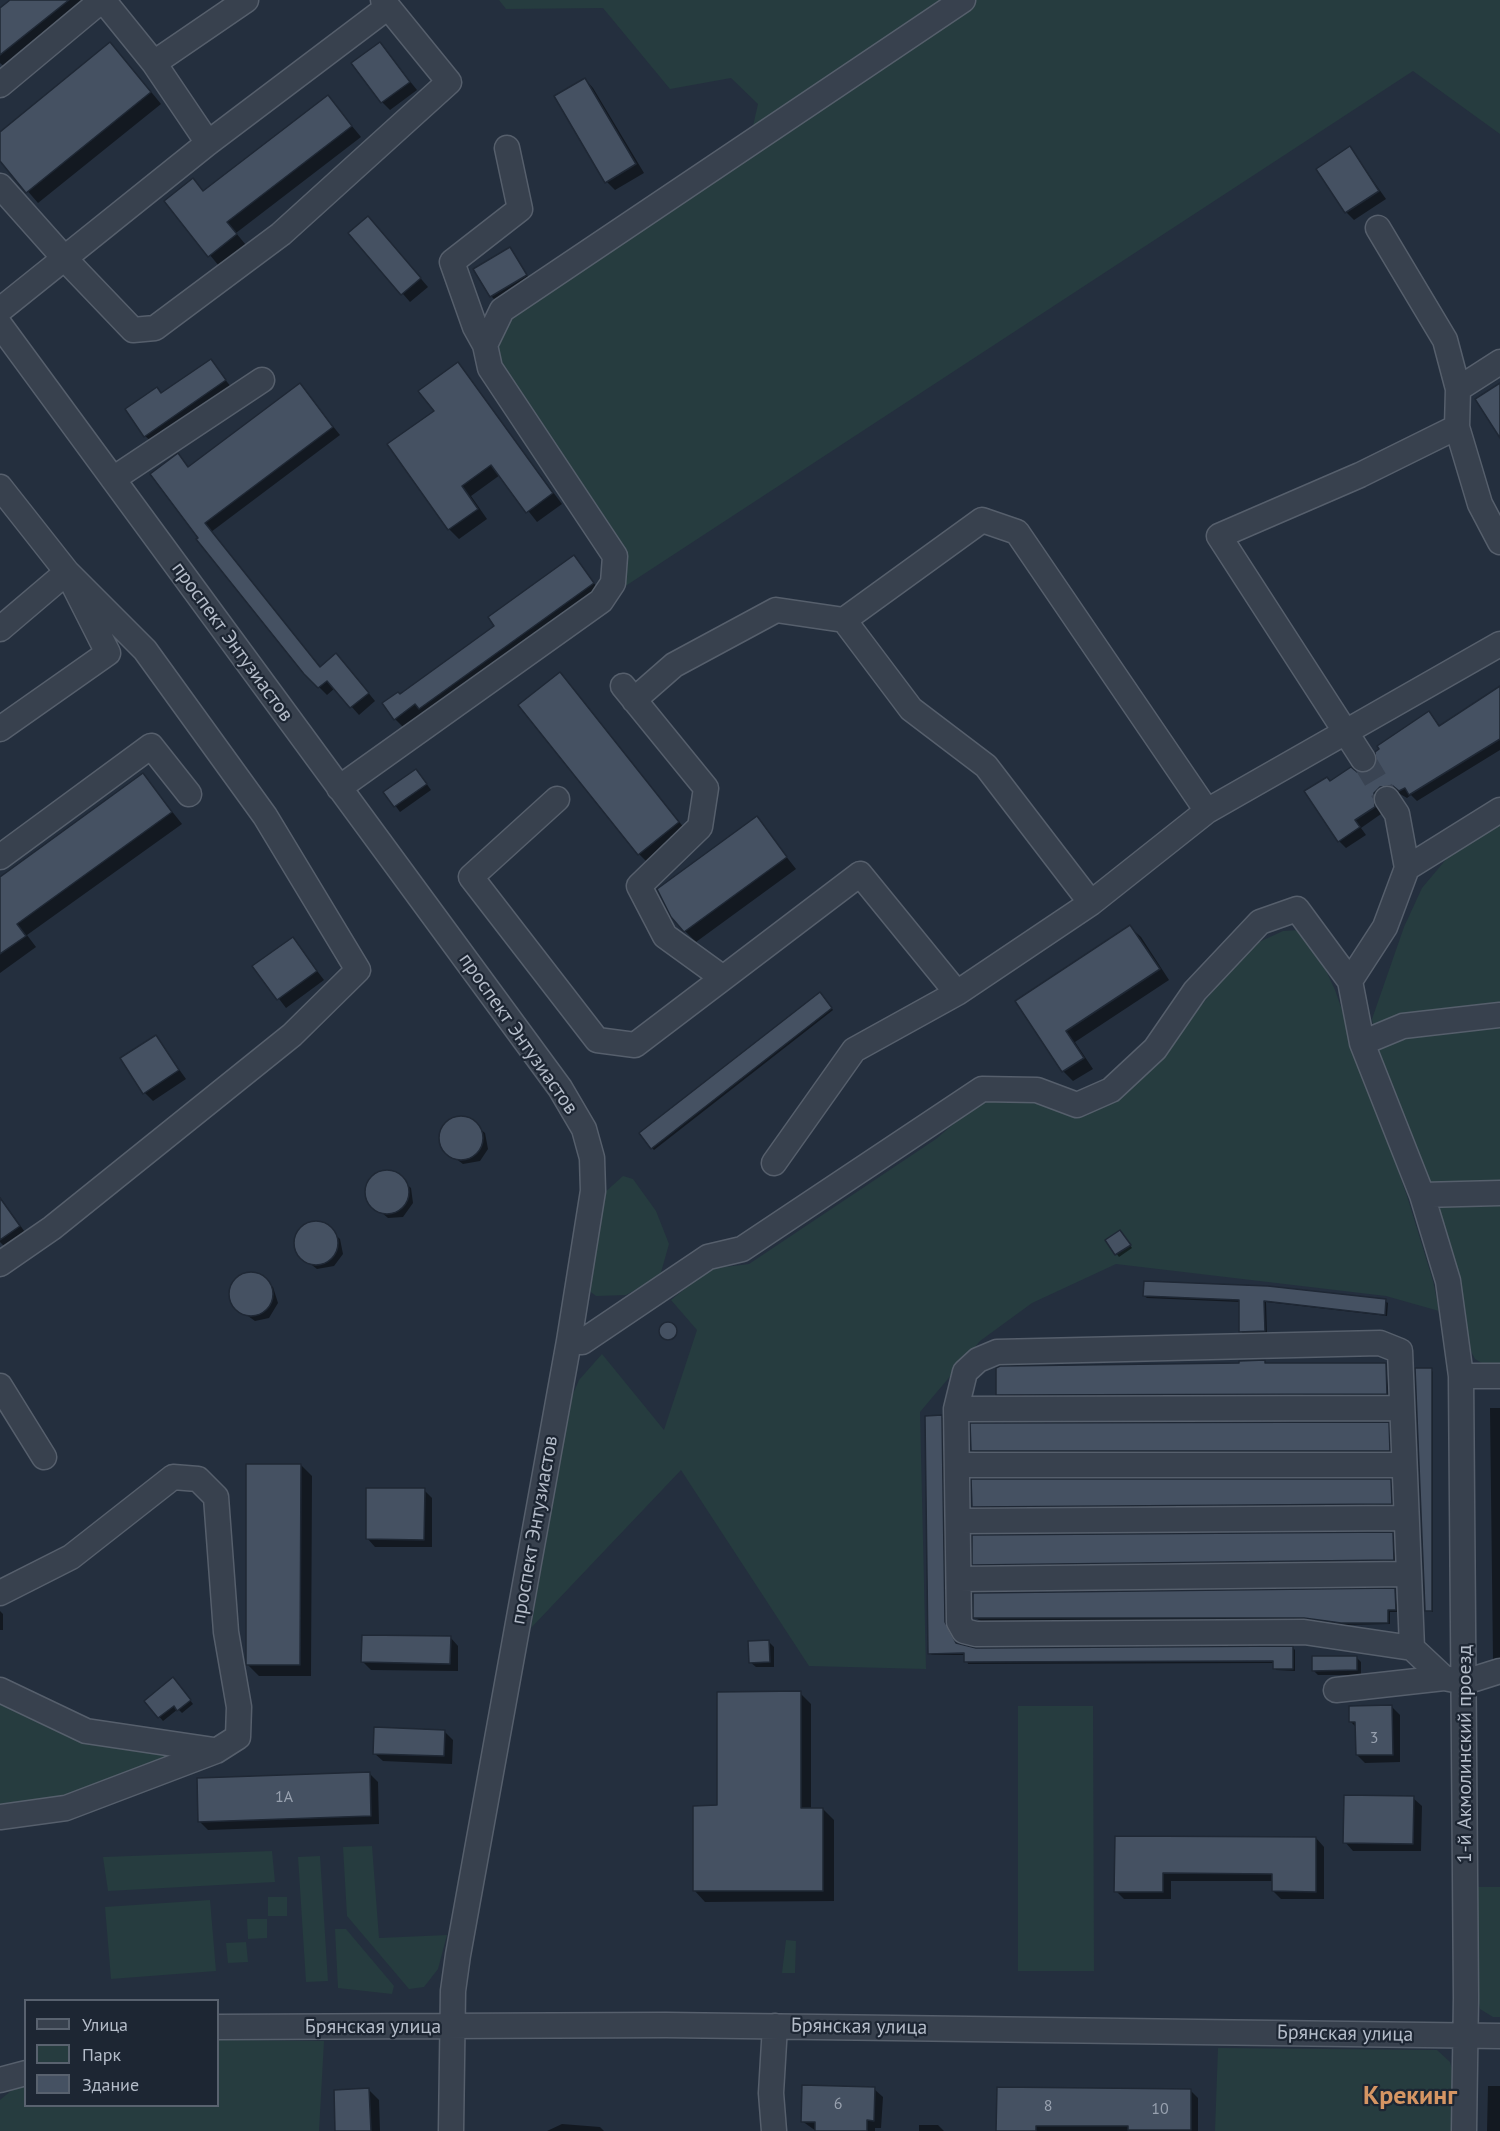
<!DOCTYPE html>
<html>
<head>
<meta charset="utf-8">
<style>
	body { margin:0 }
	#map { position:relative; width:1500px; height:2131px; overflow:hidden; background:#242f3e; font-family:"PT Sans",sans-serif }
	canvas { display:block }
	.legend { position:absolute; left:24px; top:1999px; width:195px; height:108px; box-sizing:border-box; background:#1d2633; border:2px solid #59626f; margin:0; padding:8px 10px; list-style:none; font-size:18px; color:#b4bcc9 }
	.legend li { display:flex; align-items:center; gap:12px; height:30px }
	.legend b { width:30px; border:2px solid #59626f }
</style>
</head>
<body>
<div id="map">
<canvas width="1500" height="2131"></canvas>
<ul class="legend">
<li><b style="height:8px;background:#38414e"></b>Улица</li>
<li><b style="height:16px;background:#263c3f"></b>Парк</li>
<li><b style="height:16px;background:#455162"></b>Здание</li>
</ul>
</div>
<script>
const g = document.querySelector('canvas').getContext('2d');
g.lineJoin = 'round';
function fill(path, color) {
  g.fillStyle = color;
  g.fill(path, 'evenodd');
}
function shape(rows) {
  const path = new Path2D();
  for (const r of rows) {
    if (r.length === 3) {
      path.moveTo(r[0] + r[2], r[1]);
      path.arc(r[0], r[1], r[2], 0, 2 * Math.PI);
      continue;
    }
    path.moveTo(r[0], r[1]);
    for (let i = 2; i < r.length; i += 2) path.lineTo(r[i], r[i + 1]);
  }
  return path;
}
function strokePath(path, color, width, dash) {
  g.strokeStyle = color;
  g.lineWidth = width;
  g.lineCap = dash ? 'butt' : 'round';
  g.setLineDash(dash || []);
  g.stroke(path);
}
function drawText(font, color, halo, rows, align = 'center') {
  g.font = font + ' "PT Sans",sans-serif';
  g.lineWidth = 4.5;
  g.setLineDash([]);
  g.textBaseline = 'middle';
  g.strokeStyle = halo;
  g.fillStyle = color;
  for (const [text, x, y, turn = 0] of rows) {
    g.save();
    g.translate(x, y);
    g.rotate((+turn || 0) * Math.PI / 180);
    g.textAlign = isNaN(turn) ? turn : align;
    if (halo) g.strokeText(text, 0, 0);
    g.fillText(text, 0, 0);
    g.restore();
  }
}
const green = shape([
	[499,0,1500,0,1500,134,1413,71,624,587,500,367,495,337,512,309,748,148,758,104,731,78,670,89,603,8,506,9],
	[1500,824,1500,1368,1492,1369,1475,1359,1464,1338,1379,1059,1372,1019,1404,927,1422,888,1448,857],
	[1299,930,1316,949,1335,990,1407,1196,1433,1281,1439,1311,1386,1296,1116,1264,1032,1303,980,1341,920,1412,926,1669,809,1666,681,1470,531,1628,569,1403,579,1380,602,1354,664,1430,697,1330,671,1300,709,1269,749,1264,936,1139,979,1102,1036,1102,1080,1115,1162,1054,1217,986,1259,942,1283,931],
	[623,1176,633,1179,656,1211,669,1244,660,1276,626,1295,596,1296,588,1290,603,1194],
	[0,1701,188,1756,62,1801,0,1808],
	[1018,1706,1093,1706,1094,1971,1018,1971],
	[372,1846,379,1938,447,1935,438,1969,424,1987,409,1989,347,1916,343,1847],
	[272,1851,275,1882,108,1891,103,1857],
	[320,1856,328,1981,306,1982,298,1857],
	[1477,1887,1500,1887,1500,2017,1493,2017,1480,2009,1477,1994],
	[268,1897,287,1897,287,1916,268,1916],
	[210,1900,216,1971,111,1979,105,1907],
	[267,1919,267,1938,248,1939,247,1919],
	[335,1929,346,1929,394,1986,392,1994,338,1988],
	[786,1940,796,1941,795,1973,782,1973],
	[246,1942,248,1962,228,1963,226,1943],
	[218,2040,324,2041,319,2131,0,2131,0,2100,12,2090,25,2086,26,2106,218,2106],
	[1218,2048,1437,2050,1450,2062,1454,2077,1452,2131,1215,2131]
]);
const shadow = shape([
	[13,0,94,0,7,69,0,63,0,10],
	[380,44,417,90,390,110,382,102],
	[121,55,161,104,38,203,0,159,0,133],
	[585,79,593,88,644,173,615,190,607,182],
	[328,97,361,137,236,233,246,245,219,266,166,202,193,180,204,192],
	[1350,148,1386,199,1354,220,1346,212],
	[376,226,428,287,410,302,350,233],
	[510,249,531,281,496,301,491,296],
	[210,360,231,387,152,442,145,436],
	[457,364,562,504,537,522,500,475,471,496,487,519,459,539,449,529,436,412],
	[300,385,340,435,211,532,321,668,344,663,375,701,359,715,335,688,327,695,319,687,200,538,178,455,189,468],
	[574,557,600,591,427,715,424,712,403,727,395,719,400,696,496,626],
	[570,685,689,834,650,865,639,854],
	[1500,688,1500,750,1417,801,1411,795,1407,798,1395,791,1379,807,1381,814,1361,828,1366,835,1346,848,1339,841,1331,782,1357,773,1371,773,1429,713,1441,727],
	[143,775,182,824,27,935,36,947,0,973,0,879],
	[421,776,431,790,400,812,386,793],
	[756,818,796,869,696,942,685,931],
	[1130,927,1141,937,1169,980,1075,1042,1093,1069,1073,1081,1063,1071,1017,1002],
	[293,939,324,980,286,1008,254,966],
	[822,996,833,1010,654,1150,652,1148],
	[156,1037,186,1079,153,1101,145,1093],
	[467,1118,485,1133,488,1149,480,1161,463,1164,444,1150,441,1132,451,1120],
	[392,1172,411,1188,413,1203,403,1217,388,1218,369,1202,367,1187,377,1174],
	[0,1197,27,1235,7,1249,0,1242],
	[322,1223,340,1239,343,1254,334,1266,317,1269,299,1255,296,1237,306,1225],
	[1122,1234,1132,1248,1119,1257,1107,1241],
	[254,1274,273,1287,278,1303,269,1318,255,1321,234,1306,231,1289,238,1278],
	[1144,1296,1385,1301,1388,1303,1387,1316,1266,1302,1267,1333,1243,1334,1241,1331,1240,1302,1147,1298],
	[669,1332,8],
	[1265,1361,1267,1364,1386,1364,1389,1395,1000,1396,997,1394],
	[1431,1369,1433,1372,1433,1612,1426,1610],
	[1490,1408,1500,1408,1500,1660,1493,1661],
	[941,1417,944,1419,946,1626,956,1644,976,1650,1293,1648,1295,1650,1295,1671,1276,1670,1274,1663,968,1664,966,1655,932,1655,929,1653],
	[1388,1424,1391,1452,975,1452,972,1450],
	[301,1465,312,1476,311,1676,259,1676,248,1665],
	[1390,1481,1393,1505,975,1508,973,1506],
	[424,1490,432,1498,432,1547,375,1547,367,1538],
	[1392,1534,1396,1562,976,1566,974,1564],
	[1395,1590,1398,1612,1390,1612,1390,1624,1345,1625,1307,1619,981,1621,975,1618],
	[0,1611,3,1614,3,1630,0,1630],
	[450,1637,458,1646,458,1671,371,1670,363,1662],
	[769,1642,774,1647,774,1667,756,1667,750,1662],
	[1356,1657,1361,1662,1361,1675,1318,1675,1313,1670],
	[177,1683,193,1704,182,1713,178,1709,163,1721,146,1701],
	[800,1693,811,1704,811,1809,823,1809,834,1820,834,1901,705,1902,694,1890,718,1807],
	[1392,1707,1400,1715,1400,1762,1365,1763,1357,1755,1357,1728,1350,1721],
	[444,1731,453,1740,452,1764,383,1761,374,1753],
	[369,1773,378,1782,379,1824,208,1830,200,1822],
	[1413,1798,1422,1806,1421,1851,1353,1851,1345,1842],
	[1116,1838,1316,1838,1324,1847,1324,1899,1281,1899,1273,1891,1273,1881,1171,1881,1171,1899,1124,1899,1116,1891],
	[1488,2086,1500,2086,1500,2131,1487,2131],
	[874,2089,883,2097,881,2128,875,2128,875,2131,816,2131,802,2121],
	[369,2090,379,2100,380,2131,337,2131],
	[1190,2090,1198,2098,1198,2131,998,2131],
	[562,2124,600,2127,604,2131,547,2131],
	[919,2125,938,2125,944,2131,919,2131]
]);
const building = shape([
	[10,0,69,0,0,55,0,8,10,0],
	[110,42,151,92,26,193,0,161,0,132,110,42],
	[380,42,410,82,381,103,351,63,380,42],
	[585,78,636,164,605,183,554,96,585,78],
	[328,95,352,126,227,222,237,234,208,257,164,201,193,178,203,191,328,95],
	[1350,146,1379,191,1345,213,1316,169,1350,146],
	[368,216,421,278,401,295,348,233,368,216],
	[510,247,527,275,490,297,473,269,510,247],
	[211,359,226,380,144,437,125,409,157,387,161,393,211,359],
	[458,362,553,493,526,513,491,465,462,486,478,509,448,530,387,444,434,411,418,391,458,362],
	[300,383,333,427,205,523,320,667,336,653,369,693,350,708,327,681,318,688,304,674,196,539,198,538,150,474,178,453,188,467,300,383],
	[1500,383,1500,438,1475,399,1500,383],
	[574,555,594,583,419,709,415,704,394,720,382,703,398,692,400,694,494,626,488,617,574,555],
	[560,672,679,822,638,855,518,705,560,672],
	[1500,686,1500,739,1409,795,1405,788,1399,791,1393,786,1380,787,1374,793,1375,807,1355,820,1360,827,1338,842,1304,791,1327,777,1330,781,1351,767,1357,772,1370,771,1376,765,1375,752,1379,749,1377,746,1429,711,1439,726,1500,686],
	[416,769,427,784,394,807,383,792,416,769],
	[143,773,172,812,17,924,26,936,0,954,0,877,143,773],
	[757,816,787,857,684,932,671,917,657,889,757,816],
	[1130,925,1160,969,1066,1031,1084,1058,1062,1072,1015,1001,1130,925],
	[293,937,317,971,277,1000,252,966,293,937],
	[820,992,832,1008,651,1149,639,1133,820,992],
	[156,1035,179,1070,143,1094,120,1058,156,1035],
	[461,1138,22],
	[387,1192,22],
	[0,1198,20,1226,0,1240,0,1198],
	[316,1243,22],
	[1120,1230,1131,1245,1115,1255,1105,1240,1120,1230],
	[251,1294,22],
	[1144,1281,1268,1286,1386,1299,1385,1315,1264,1301,1265,1331,1239,1332,1239,1300,1143,1296,1144,1281],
	[668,1331,9],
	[1265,1360,1265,1363,1386,1363,1387,1394,996,1395,996,1368,1000,1366,1239,1363,1239,1361,1265,1360],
	[1415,1368,1432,1368,1432,1611,1425,1611,1415,1368],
	[942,1415,945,1622,956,1643,976,1648,1293,1646,1293,1669,1273,1669,1273,1661,964,1662,964,1653,928,1654,925,1416,942,1415],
	[1389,1422,1390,1451,971,1451,970,1423,1389,1422],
	[246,1464,301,1464,300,1665,246,1665,246,1464],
	[971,1479,1391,1479,1392,1504,972,1507,971,1479],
	[366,1488,425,1488,424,1540,366,1539,366,1488],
	[1393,1532,1394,1560,972,1565,972,1535,1393,1532],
	[1395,1588,1396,1610,1388,1610,1388,1623,1341,1623,1304,1618,973,1618,973,1593,1395,1588],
	[362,1635,451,1636,450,1664,361,1662,362,1635],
	[769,1640,770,1662,749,1663,748,1641,769,1640],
	[1312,1656,1357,1656,1357,1670,1312,1671,1312,1656],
	[173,1677,191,1700,177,1711,174,1706,158,1718,144,1701,173,1677],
	[801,1691,801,1808,823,1808,823,1891,693,1891,693,1806,717,1805,717,1692,801,1691],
	[1392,1705,1393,1755,1356,1755,1355,1722,1349,1722,1349,1706,1392,1705],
	[374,1727,445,1730,444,1756,373,1754,374,1727],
	[370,1772,371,1816,198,1822,197,1778,370,1772],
	[1344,1795,1414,1796,1413,1844,1343,1843,1344,1795],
	[1115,1836,1316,1837,1316,1892,1272,1891,1272,1874,1163,1873,1163,1892,1114,1892,1115,1836],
	[802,2085,875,2087,874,2121,867,2120,867,2131,815,2131,815,2122,801,2122,802,2085],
	[997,2087,1191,2089,1191,2130,1128,2130,1128,2126,1036,2126,1036,2131,996,2131,997,2087],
	[369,2088,371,2131,335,2131,334,2090,369,2088]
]);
const minorTunnel = shape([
	[1363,759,1387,799]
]);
const minor = shape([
	[103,0,154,63,208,143],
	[154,63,246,0],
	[0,85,102,0],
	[0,186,65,259,133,330,155,328,281,234,449,82,388,7],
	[1378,228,1445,340,1458,389],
	[0,310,208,143,388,7,383,0],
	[0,325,560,1088,584,1129,592,1158,593,1191,569,1341,458,1955,453,1991,451,2131],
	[485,345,475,327,452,262,520,209,507,148],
	[1500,362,1458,389,1457,427,1480,504,1500,542],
	[113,479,262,380],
	[0,487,67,572,108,653,0,729],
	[0,629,67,572,145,650,265,816,358,970,292,1035,52,1228,0,1264],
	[623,686,706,788,700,827,639,886,665,936,723,978],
	[634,700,674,665,776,610,844,620],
	[1363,759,1219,536,1360,475,1457,427],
	[339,788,601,601,613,583,615,556,490,368,485,345,502,310,963,0],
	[557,799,471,877,597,1040,635,1045,860,874,957,993],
	[0,857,151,746,189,794],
	[1407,868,1500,810],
	[1091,903,1207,811],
	[1350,981,1385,927,1407,868,1397,814,1387,799],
	[1362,1043,1403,1026,1500,1015],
	[774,1163,854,1050,957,993,1091,903,986,766,911,709,844,620,982,520,1017,532,1207,811,1500,644],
	[1422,1195,1500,1193],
	[569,1341,582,1342,708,1257,742,1249,982,1089,1037,1090,1077,1105,1111,1090,1155,1049,1195,991,1260,922,1297,909,1350,981,1362,1043,1422,1195,1448,1281,1461,1376,1466,1998,1464,2131],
	[1461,1376,1500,1376],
	[0,1386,44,1457],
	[956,1409,1402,1408],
	[957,1465,1403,1465],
	[958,1521,1405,1518],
	[959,1579,1407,1574],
	[0,1593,71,1557,173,1477,198,1479,216,1497,226,1632,239,1707,238,1737,216,1751,66,1808,0,1817],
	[1412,1648,1304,1632,976,1634,964,1631,959,1622,956,1409,965,1372,978,1360,997,1352,1380,1343,1400,1351,1412,1648,1444,1678,1465,1682,1500,1671],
	[0,1690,86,1731,214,1750],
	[1336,1690,1444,1678],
	[218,2027,666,2025,1500,2036],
	[0,2080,26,2073],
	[774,2131,771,2093,775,2026]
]);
const numberNames = [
	["3",1374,1738],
	["1А",284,1797],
	["6",838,2104],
	["8",1048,2106],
	["10",1160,2109]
];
const streetNames = [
	["проспект Энтузиастов",232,642,54],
	["проспект Энтузиастов",518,1034,55],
	["проспект Энтузиастов",535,1530,-80],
	["1-й Акмолинский проезд",1465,1754,-90],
	["Брянская улица",373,2027],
	["Брянская улица",859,2027,1],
	["Брянская улица",1345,2034,1]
];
const districtNames = [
	["Крекинг",1410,2097]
];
fill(green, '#263c3f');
fill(shadow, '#0007');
fill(building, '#455162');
strokePath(building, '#1f2835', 1.5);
strokePath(minorTunnel, '#3a4453', 24, [24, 12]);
strokePath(minor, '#565f6c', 27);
strokePath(minor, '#38414e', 24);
drawText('16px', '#98a1af', null, numberNames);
drawText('20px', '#b4bcc9', '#1d2633', streetNames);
drawText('bold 26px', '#d59563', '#1d2633', districtNames);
</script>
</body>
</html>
